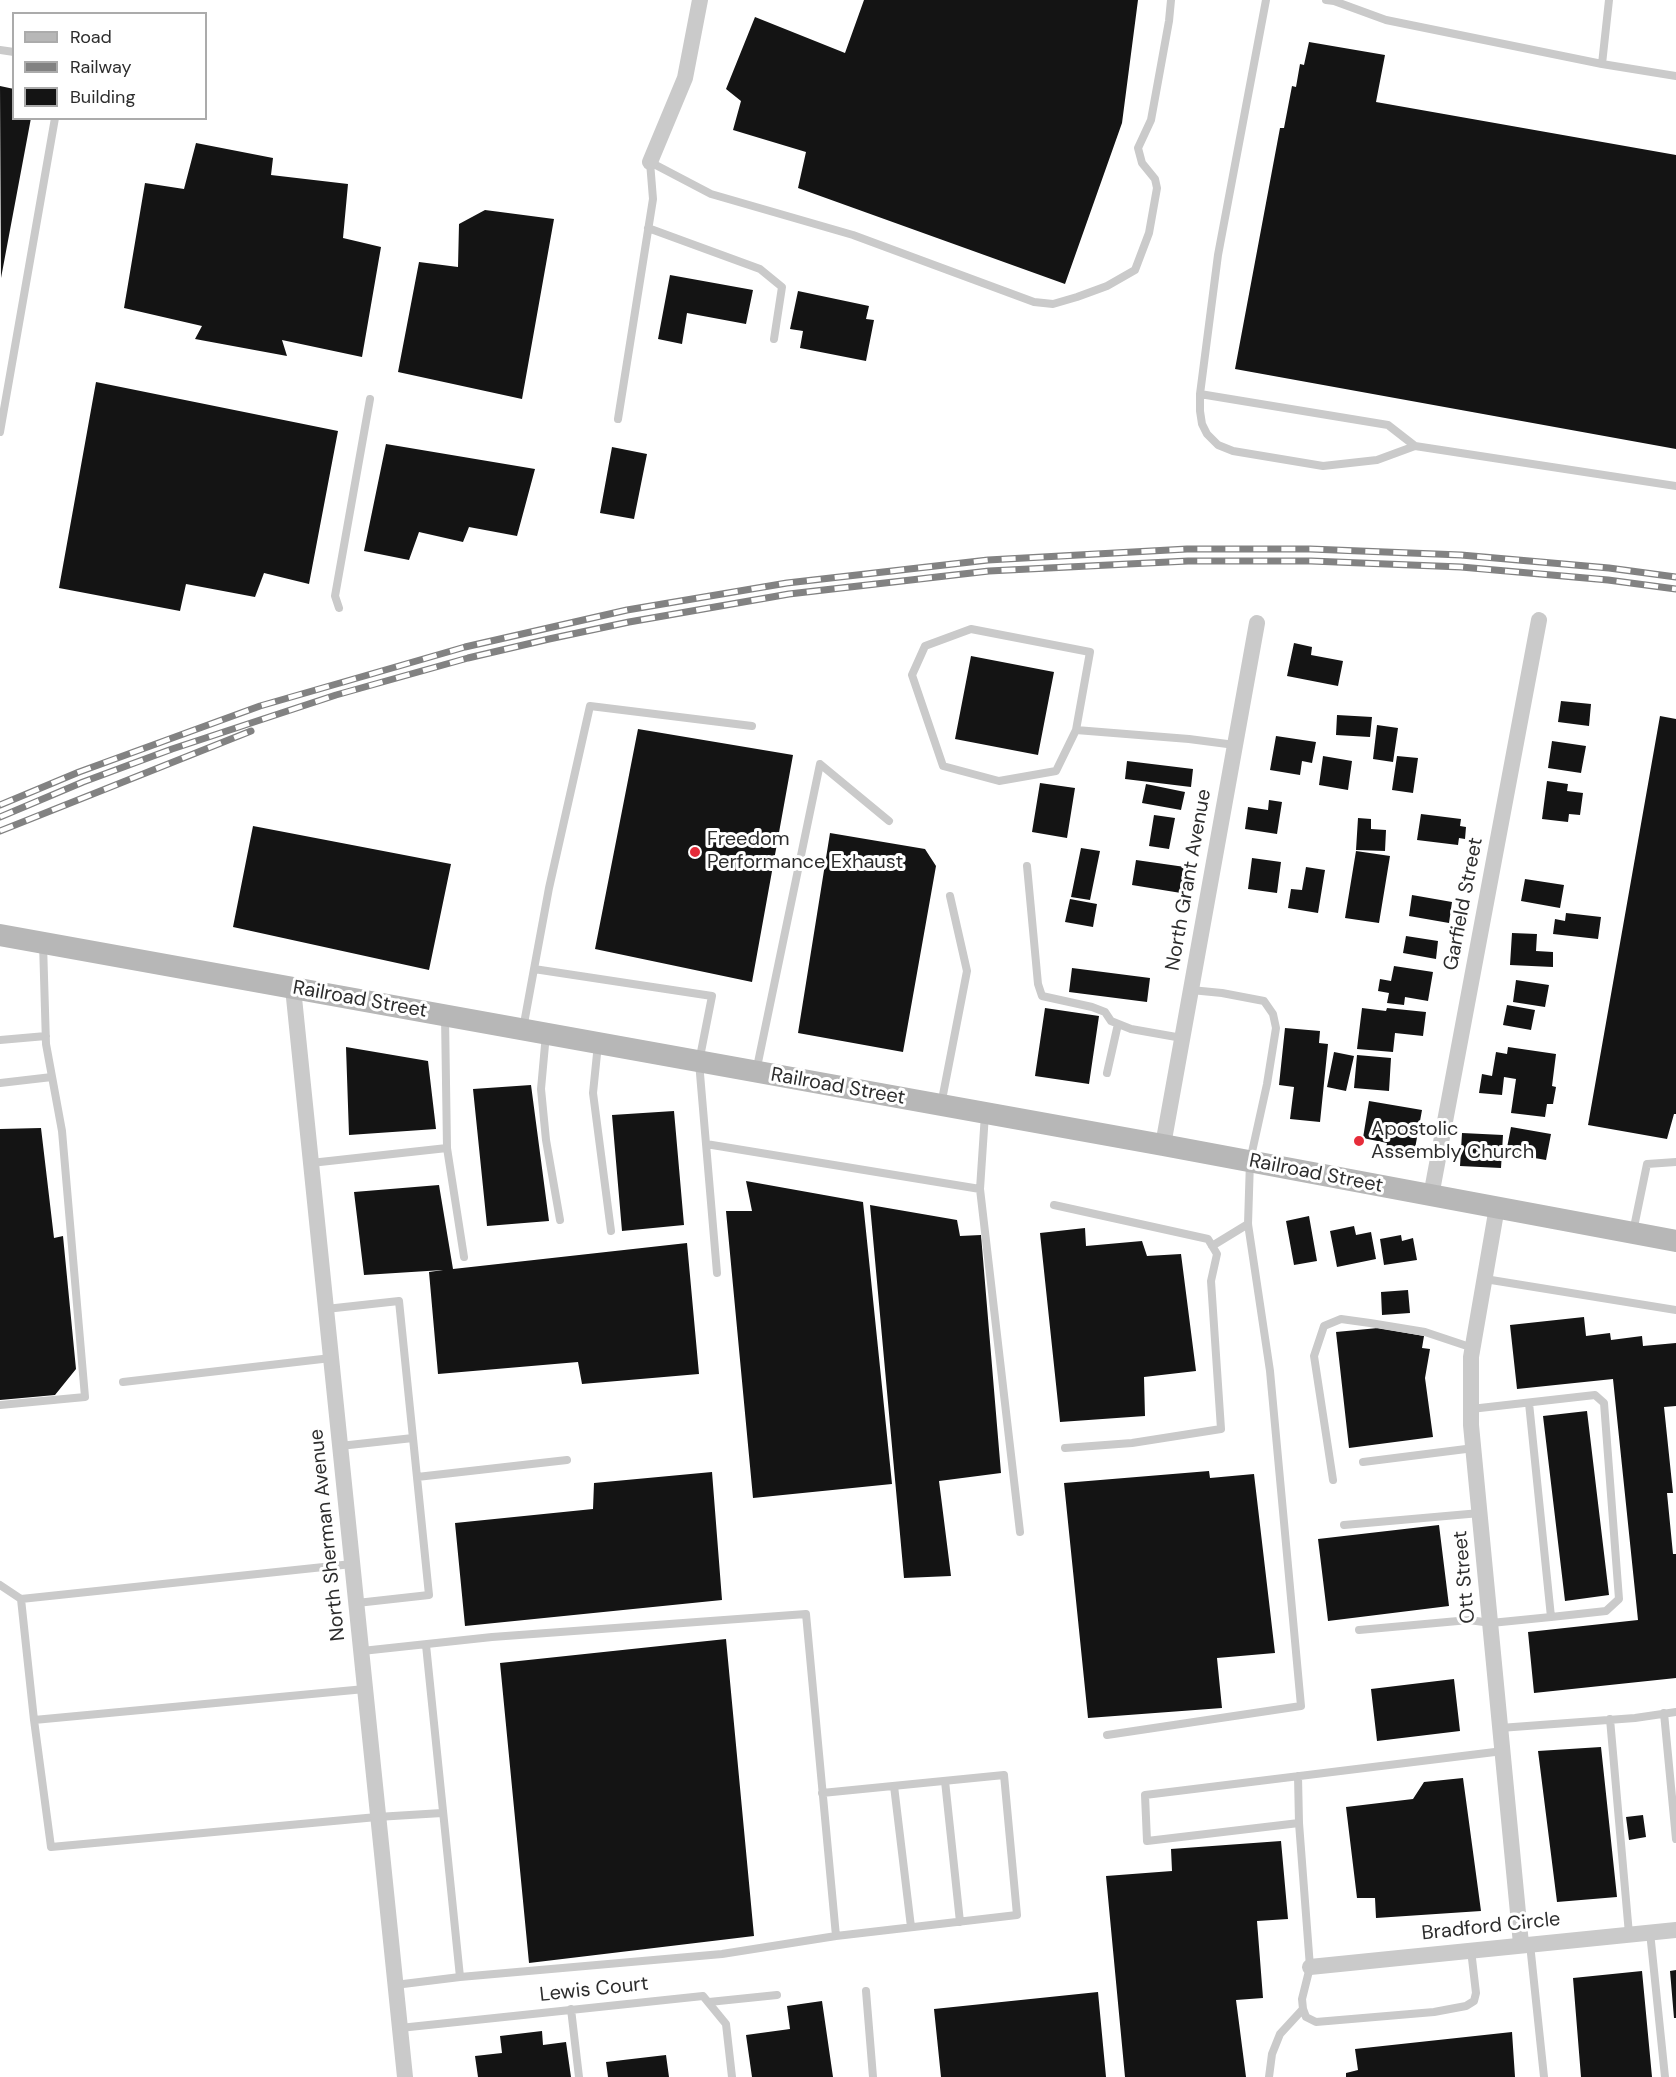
<!DOCTYPE html>
<html>
<head>
<meta charset="utf-8">
<style>
	body { margin:0 }
	#map { position:relative; width:1676px; height:2077px; overflow:hidden; background:#fff; font-family:"DM Sans",sans-serif }
	canvas { display:block }
	.legend { position:absolute; left:12px; top:12px; width:195px; height:108px; box-sizing:border-box; background:#fff; border:2px solid #ababab; margin:0; padding:8px 10px; list-style:none; font-size:18px; color:#2d2d2d }
	.legend li { display:flex; align-items:center; gap:12px; height:30px }
	.legend b { width:30px; border:2px solid #ababab }
</style>
</head>
<body>
<div id="map">
<canvas width="1676" height="2077"></canvas>
<ul class="legend">
<li><b style="height:8px;background:#b7b7b7"></b>Road</li>
<li><b style="height:8px;background:#828282"></b>Railway</li>
<li><b style="height:16px;background:#141414"></b>Building</li>
</ul>
</div>
<script>
const g = document.querySelector('canvas').getContext('2d');
g.lineJoin = 'round';
function fill(path, color) {
  g.fillStyle = color;
  g.fill(path, 'evenodd');
}
function shape(rows) {
  const path = new Path2D();
  for (const r of rows) {
    path.moveTo(r[0], r[1]);
    for (let i = 2; i < r.length; i += 2) path.lineTo(r[i], r[i + 1]);
  }
  return path;
}
function strokePath(path, color, width, dash) {
  g.strokeStyle = color;
  g.lineWidth = width;
  g.lineCap = dash ? 'butt' : 'round';
  g.setLineDash(dash || []);
  g.stroke(path);
}
function drawText(font, color, halo, rows, align = 'center') {
  g.font = font + ' "DM Sans",sans-serif';
  g.lineWidth = 6;
  g.setLineDash([]);
  g.textBaseline = 'middle';
  g.strokeStyle = halo;
  g.fillStyle = color;
  for (const [text, x, y, turn = 0] of rows) {
    g.save();
    g.translate(x, y);
    g.rotate((+turn || 0) * Math.PI / 180);
    g.textAlign = isNaN(turn) ? turn : align;
    if (halo) g.strokeText(text, 0, 0);
    g.fillText(text, 0, 0);
    g.restore();
  }
}
const building = shape([
	[864,0,1138,0,1122,123,1065,284,798,188,806,152,733,130,741,101,726,89,755,17,845,53],
	[1309,42,1385,55,1376,102,1676,155,1676,449,1235,369,1280,128,1284,128,1292,86,1296,87,1300,64,1304,65],
	[0,86,14,89,14,118,31,118,1,278],
	[196,143,273,158,271,175,348,184,343,238,381,247,362,357,282,340,287,356,195,339,202,326,124,308,145,183,184,189],
	[485,210,554,219,522,399,398,372,419,262,458,267,459,224],
	[670,275,753,290,746,324,687,313,682,344,658,339],
	[798,291,869,306,866,319,874,320,866,361,800,348,803,331,790,329],
	[96,382,338,431,309,584,264,573,255,597,186,584,180,611,59,588],
	[386,444,535,469,517,536,469,527,463,542,419,532,409,560,364,551],
	[612,447,647,454,634,519,600,513],
	[1294,643,1312,647,1311,655,1343,661,1338,686,1287,676],
	[971,656,1054,672,1038,755,955,739],
	[1561,701,1591,704,1589,726,1558,722],
	[1337,715,1372,717,1370,737,1336,735],
	[1660,716,1676,719,1676,1114,1674,1114,1667,1139,1588,1125],
	[1377,725,1398,728,1393,762,1373,759],
	[638,729,793,755,752,982,595,949],
	[1276,736,1316,742,1312,763,1302,761,1300,775,1270,770],
	[1552,741,1586,746,1581,773,1548,768],
	[1323,756,1352,761,1348,790,1319,785],
	[1397,756,1418,758,1413,793,1392,790],
	[1127,761,1193,769,1191,787,1125,779],
	[1547,781,1568,784,1567,791,1583,793,1580,815,1569,814,1568,822,1542,819],
	[1040,783,1075,788,1067,838,1032,832],
	[1146,784,1185,792,1181,810,1142,803],
	[1269,800,1282,802,1277,834,1245,829,1248,807,1268,810],
	[1421,814,1461,819,1460,826,1466,827,1465,839,1459,838,1458,845,1417,840],
	[1154,815,1175,818,1169,849,1149,846],
	[1358,818,1371,819,1371,829,1386,830,1385,851,1356,850],
	[253,826,451,864,429,970,233,927],
	[830,833,925,849,936,866,903,1052,798,1033],
	[1081,848,1100,851,1090,900,1071,897],
	[1356,851,1390,856,1379,923,1345,918],
	[1252,858,1281,862,1277,893,1248,889],
	[1136,860,1185,867,1181,893,1132,885],
	[1306,867,1325,870,1318,913,1288,908,1291,889,1302,890],
	[1525,879,1564,885,1560,908,1521,901],
	[1412,895,1452,902,1449,923,1409,916],
	[1070,899,1097,904,1093,927,1065,922],
	[1566,913,1601,917,1598,939,1553,934,1555,919,1565,921],
	[1512,933,1537,934,1536,951,1553,952,1553,967,1510,965],
	[1406,936,1438,941,1436,959,1403,953],
	[1394,966,1433,972,1428,1001,1405,997,1404,1005,1387,1003,1389,993,1378,991,1380,979,1391,981],
	[1072,968,1150,978,1147,1002,1069,992],
	[1516,980,1549,985,1545,1007,1513,1002],
	[1507,1005,1535,1010,1531,1030,1503,1025],
	[1045,1008,1099,1016,1089,1084,1035,1076],
	[1362,1008,1386,1011,1387,1008,1426,1012,1423,1036,1395,1033,1393,1052,1357,1049],
	[1285,1028,1320,1031,1319,1043,1328,1044,1320,1122,1290,1119,1294,1087,1279,1085],
	[346,1047,428,1061,436,1129,349,1135],
	[1508,1047,1556,1054,1552,1086,1556,1087,1553,1104,1547,1104,1545,1117,1511,1113,1516,1079,1504,1077,1502,1095,1479,1093,1482,1074,1492,1076,1496,1052,1507,1054],
	[1334,1052,1354,1056,1346,1091,1327,1087],
	[1357,1055,1391,1058,1389,1091,1354,1088],
	[531,1085,549,1221,487,1226,473,1089],
	[1369,1101,1422,1110,1414,1154,1386,1149,1387,1143,1363,1138],
	[674,1111,684,1225,622,1231,612,1115],
	[1511,1127,1551,1134,1546,1160,1506,1153],
	[41,1128,54,1238,63,1236,76,1369,55,1395,0,1400,0,1129],
	[1462,1133,1503,1135,1501,1168,1460,1166],
	[746,1181,863,1202,892,1484,753,1498,726,1211,752,1211],
	[439,1185,453,1269,687,1243,699,1374,582,1384,578,1362,438,1374,429,1272,443,1270,364,1275,354,1192],
	[870,1205,957,1220,960,1236,981,1235,1001,1473,939,1481,951,1576,904,1578],
	[1309,1216,1317,1261,1294,1265,1286,1221],
	[1354,1226,1356,1235,1371,1232,1376,1259,1337,1267,1330,1231],
	[1085,1228,1086,1246,1142,1241,1147,1256,1181,1254,1196,1371,1144,1377,1145,1416,1060,1422,1040,1233],
	[1401,1235,1402,1241,1413,1238,1417,1260,1384,1265,1380,1239],
	[1408,1290,1410,1313,1382,1315,1381,1292],
	[1584,1317,1586,1336,1610,1333,1611,1340,1642,1336,1643,1346,1676,1343,1676,1406,1664,1407,1673,1493,1667,1493,1673,1554,1676,1554,1676,1678,1534,1693,1528,1632,1638,1620,1613,1379,1517,1389,1510,1325],
	[1378,1328,1424,1336,1422,1348,1430,1349,1425,1378,1433,1437,1349,1448,1336,1332],
	[1587,1411,1609,1595,1565,1601,1543,1416],
	[1209,1471,1210,1478,1254,1474,1275,1653,1217,1658,1222,1708,1088,1718,1064,1483],
	[712,1472,722,1600,465,1626,455,1523,593,1509,594,1483],
	[1439,1525,1449,1606,1328,1621,1318,1539],
	[726,1639,754,1936,529,1963,500,1663],
	[1454,1679,1460,1731,1377,1741,1371,1689],
	[1601,1747,1617,1897,1557,1902,1538,1751],
	[1463,1778,1481,1911,1376,1918,1375,1898,1357,1898,1346,1807,1413,1799,1424,1782],
	[1643,1815,1646,1837,1629,1840,1626,1817],
	[1281,1841,1288,1919,1257,1921,1263,1998,1236,2000,1246,2077,1125,2077,1106,1876,1172,1871,1171,1849],
	[1676,1970,1676,2018,1674,2018,1670,1971],
	[1642,1971,1652,2077,1581,2077,1573,1978],
	[1098,1992,1106,2077,941,2077,934,2009],
	[822,2001,833,2077,752,2077,746,2035,790,2029,787,2006],
	[542,2031,543,2045,566,2042,571,2077,478,2077,475,2056,502,2053,500,2036],
	[1512,2032,1515,2077,1346,2077,1346,2073,1358,2070,1355,2049],
	[666,2055,669,2077,608,2077,606,2062]
]);
const lane = shape([
	[1266,0,1218,255,1200,394,1200,411,1202,424,1207,434,1218,445,1233,451,1323,466,1377,460,1415,446,1676,486],
	[1326,0,1334,1,1386,20,1602,64,1609,0],
	[0,50,14,52],
	[1602,64,1676,76],
	[650,162,711,194,853,235,1034,302,1053,304,1077,297,1107,286,1135,270,1149,233,1157,188,1155,179,1142,163,1138,148,1151,120,1169,21,1171,0],
	[648,228,760,269,782,287,774,339],
	[1200,394,1388,425,1415,446],
	[618,419,653,199,650,162],
	[0,432,55,118],
	[339,608,335,596,370,399],
	[1076,730,1090,652,971,629,925,646,912,675,943,766,999,781,1056,771,1076,730,1189,739,1235,745],
	[1027,866,1038,984,1042,996,1092,1007,1105,1012,1111,1021,1131,1029,1182,1038],
	[534,969,549,888,590,706,752,726],
	[523,1029,534,969,712,996,699,1062,706,1144,980,1189],
	[546,1034,541,1089,546,1140,560,1220],
	[0,1040,46,1036],
	[598,1044,593,1093,611,1231],
	[756,1072,820,764,889,821],
	[1107,1073,1118,1024],
	[0,1083,52,1077],
	[941,1105,967,971,950,896],
	[985,1114,980,1189,1020,1532],
	[706,1144,717,1273],
	[447,1148,464,1257],
	[311,1163,447,1148,445,1016],
	[1054,1205,1208,1239,1217,1254,1211,1281,1221,1429,1132,1443,1065,1448],
	[1633,1232,1647,1164,1676,1162],
	[1212,1246,1248,1224],
	[1485,1279,1676,1310],
	[326,1309,399,1301,429,1595,357,1603],
	[123,1382,331,1358],
	[0,1405,85,1397,62,1131,46,1044,43,943],
	[1471,1409,1595,1395,1604,1403,1619,1599,1606,1611,1551,1617,1529,1403],
	[340,1446,413,1438],
	[1363,1462,1474,1448],
	[417,1477,567,1460],
	[1333,1480,1314,1356,1324,1326,1341,1319,1370,1323,1425,1332,1473,1348],
	[1344,1525,1480,1513],
	[352,1564,21,1599,34,1720,365,1689],
	[0,1585,21,1599],
	[1359,1630,1469,1620,1491,1623,1551,1617],
	[426,1645,460,1977],
	[362,1651,492,1637,806,1614,836,1936,722,1954,460,1977,395,1985],
	[1664,1713,1676,1839],
	[1610,1719,1629,1934],
	[34,1720,51,1847,377,1817,442,1813],
	[1500,1728,1635,1718,1676,1712],
	[1107,1735,1301,1706,1270,1371,1248,1224,1250,1161,1267,1084,1276,1028,1273,1014,1264,1001,1222,993,1191,990],
	[1298,1776,1299,1823],
	[945,1781,960,1922],
	[894,1786,911,1927],
	[822,1793,1004,1775,1017,1915,836,1936],
	[1650,1932,1665,2077],
	[1530,1944,1544,2077],
	[1471,1950,1476,1993,1474,2001,1466,2006,1434,2012,1316,2022,1306,2017,1303,2009,1302,1999,1310,1967,1299,1823,1147,1841,1145,1795,1503,1751],
	[866,1991,873,2077],
	[709,2002,777,1995],
	[571,2009,579,2077],
	[400,2028,703,1996,726,2024,732,2077],
	[1269,2077,1272,2054,1280,2034,1303,2009]
]);
const street = shape([
	[650,162,685,78,700,0],
	[293,988,405,2077],
	[1163,1145,1257,623],
	[1431,1196,1539,620],
	[1497,1207,1471,1357,1471,1425,1521,1944],
	[1310,1967,1676,1930]
]);
const secondary = shape([
	[0,935,1163,1145,1676,1241]
]);
const rail = shape([
	[0,805,79,772,260,706,465,647,627,610,787,583,988,560,1187,549,1310,549,1461,555,1609,568,1676,577],
	[0,817,83,782,172,749,336,695,468,658,549,639,629,622,789,594,989,571,1188,561,1311,561,1461,567,1608,580,1676,589],
	[0,831,251,731]
]);
const markers = [
	[695,852,6,"#e62c3a"],
	[1359,1141,6,"#e62c3a"]
];
const poiNames = [
	["Freedom",707,840],
	["Performance Exhaust",707,863],
	["Apostolic",1371,1130],
	["Assembly Church",1371,1153]
];
const streetNames = [
	["North Grant Avenue",1189,880,-80],
	["Garfield Street",1464,904,-79],
	["Railroad Street",360,1000,10],
	["Railroad Street",838,1087,10],
	["Railroad Street",1316,1174,11],
	["North Sherman Avenue",328,1535,-96],
	["Ott Street",1465,1577,-95],
	["Bradford Circle",1491,1927,-6],
	["Lewis Court",594,1990,-6]
];
fill(building, '#141414');
strokePath(lane, '#cacaca', 8);
strokePath(street, '#cacaca', 16);
strokePath(secondary, '#b7b7b7', 22);
strokePath(rail, '#828282', 7);
strokePath(rail, '#fff', 4.5, [14]);
for (const [x, y, r, color] of markers) {
  const dot = new Path2D();
  dot.arc(x, y, r, 0, 2 * Math.PI);
  g.fillStyle = color;
  g.fill(dot);
  strokePath(dot, '#fff', 2);
}
drawText('20px', '#2d2d2d', '#fff', poiNames, 'left');
drawText('20px', '#2d2d2d', '#fff', streetNames);
</script>
</body>
</html>
